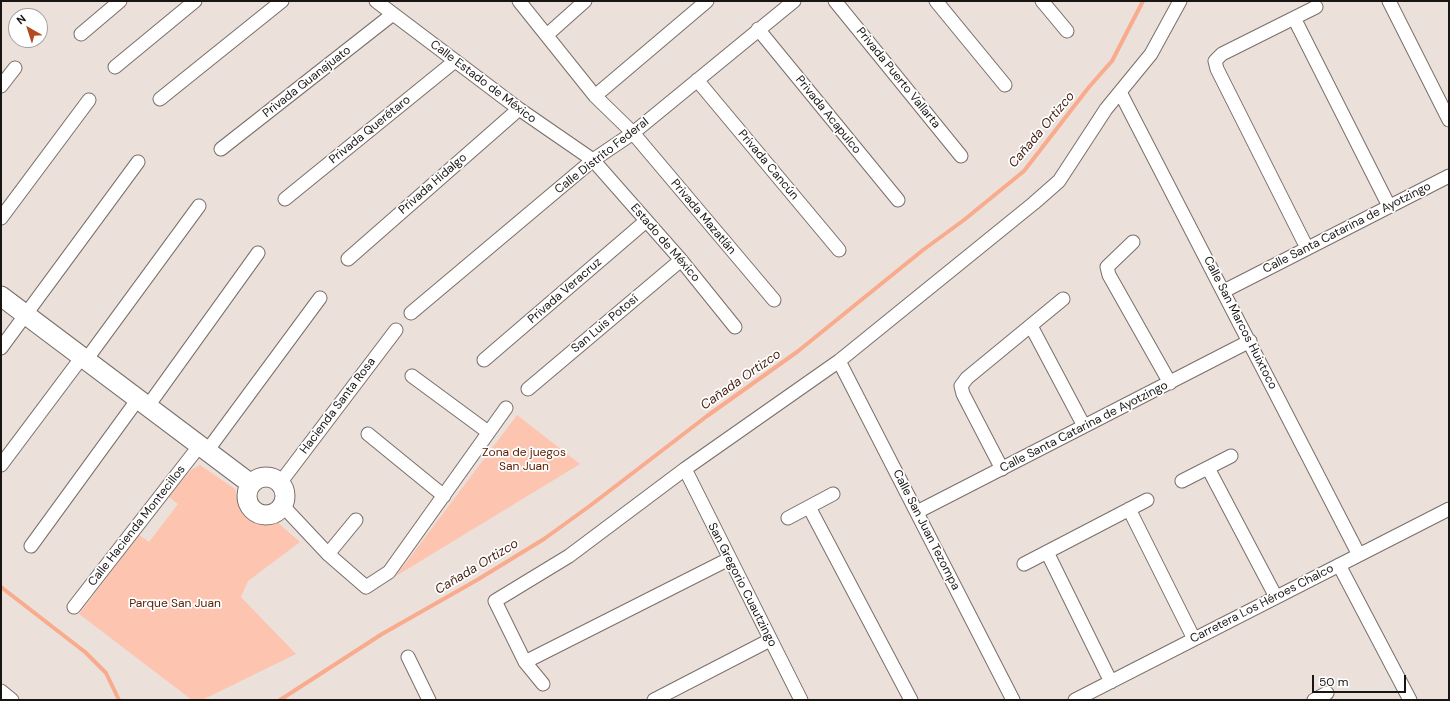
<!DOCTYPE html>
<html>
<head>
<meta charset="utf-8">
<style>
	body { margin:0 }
	#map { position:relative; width:1450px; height:701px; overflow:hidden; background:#ece0db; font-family:"DM Sans",sans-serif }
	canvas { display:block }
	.frame { position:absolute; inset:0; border:2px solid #191513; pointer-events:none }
	.north { position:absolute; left:8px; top:8px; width:40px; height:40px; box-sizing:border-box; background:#fff; border:1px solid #a3a1a1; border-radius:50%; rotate:321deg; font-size:11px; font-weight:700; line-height:16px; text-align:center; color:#191513 }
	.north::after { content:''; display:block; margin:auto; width:14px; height:18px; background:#b24c20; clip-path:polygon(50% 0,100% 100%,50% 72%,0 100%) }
	.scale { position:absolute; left:1312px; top:675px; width:94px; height:18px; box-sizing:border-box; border:2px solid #191513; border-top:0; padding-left:5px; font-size:12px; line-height:14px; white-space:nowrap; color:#191513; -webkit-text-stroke:3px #fff; paint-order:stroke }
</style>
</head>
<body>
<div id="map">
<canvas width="1450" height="701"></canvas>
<div class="frame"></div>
<div class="north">N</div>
<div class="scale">50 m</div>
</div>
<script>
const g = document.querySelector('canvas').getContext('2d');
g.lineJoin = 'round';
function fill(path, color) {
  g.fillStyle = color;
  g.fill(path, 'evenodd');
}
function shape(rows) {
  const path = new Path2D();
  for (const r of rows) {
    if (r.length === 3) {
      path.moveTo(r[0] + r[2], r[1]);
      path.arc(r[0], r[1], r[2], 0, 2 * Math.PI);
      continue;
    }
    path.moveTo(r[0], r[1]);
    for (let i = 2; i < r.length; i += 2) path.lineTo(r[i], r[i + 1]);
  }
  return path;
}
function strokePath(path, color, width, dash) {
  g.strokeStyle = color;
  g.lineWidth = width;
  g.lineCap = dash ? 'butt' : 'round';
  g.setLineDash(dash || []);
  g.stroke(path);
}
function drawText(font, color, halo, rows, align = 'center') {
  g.font = font + ' "DM Sans",sans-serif';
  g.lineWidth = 3.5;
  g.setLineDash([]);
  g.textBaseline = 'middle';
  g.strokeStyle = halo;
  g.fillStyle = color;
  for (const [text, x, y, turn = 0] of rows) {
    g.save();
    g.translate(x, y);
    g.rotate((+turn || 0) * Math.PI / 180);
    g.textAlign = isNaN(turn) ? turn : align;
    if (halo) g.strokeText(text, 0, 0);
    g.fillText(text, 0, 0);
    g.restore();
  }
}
const green = shape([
	[517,415,580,464,396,576],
	[200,465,235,489,239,506,251,521,275,520,300,542,248,581,241,597,296,654,202,700,192,700,79,614,139,535,149,542,178,504,169,497,191,470]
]);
const stream = shape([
	[1,587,85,652,106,673,119,700],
	[280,700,382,634,477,580,544,539,591,505,707,416,797,352,923,250,964,220,1024,171,1089,87,1112,61,1143,1]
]);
const street = shape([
	[376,1,519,109,593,160,681,260,735,327],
	[519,1,595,96,633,133,774,300],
	[835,1,961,156],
	[936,1,1005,85],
	[1042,1,1067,31],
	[1389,1,1449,120],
	[1294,18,1389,206],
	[758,29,898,200],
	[81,34,120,1],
	[548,34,585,1],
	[115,67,195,1],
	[697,80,839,250],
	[1,86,15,68],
	[1120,92,1359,555],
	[595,96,707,1],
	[160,99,282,1],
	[221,149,393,14],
	[285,199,455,61],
	[1,218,89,100],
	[1133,242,1107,267,1109,275,1170,383],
	[1307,248,1217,69,1215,61,1222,54,1316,7],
	[348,259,519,109],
	[1224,291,1449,176],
	[411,313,593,160,633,133,794,1],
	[1031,326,1084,426],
	[1,348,138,162],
	[86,360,199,206],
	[484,360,646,221],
	[839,361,1013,700],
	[412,376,488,432],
	[528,389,681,260],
	[148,406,258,253],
	[368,434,444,496],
	[207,451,320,298],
	[1,465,82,357],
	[1208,468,1276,597],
	[685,469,801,700],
	[1002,469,963,394,961,386,967,378,1063,299],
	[1182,481,1231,456],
	[280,483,396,330],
	[282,505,328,554,366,587,389,572,506,408],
	[809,507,911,700],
	[1129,509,1194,639],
	[917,512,1250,341],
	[788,518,833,494],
	[31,546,138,399],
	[1047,552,1111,682],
	[328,554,356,520],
	[1024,564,1147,500],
	[1339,565,1410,700],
	[74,607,200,445],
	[408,657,429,700],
	[525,662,729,559],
	[543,684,525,662,495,601,569,556,685,469,839,361,1034,203,1059,181,1106,109,1151,54,1180,1],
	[1,691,12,700],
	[654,700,770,640],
	[1075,700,1449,509],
	[1314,700,1327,693]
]);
const secondary = shape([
	[1,296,251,484],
	[266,496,19]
]);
const streetNames = [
	["Privada Puerto Vallarta",898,78,51],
	["Privada Guanajuato",307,82,-38],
	["Calle Estado de México",483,82,37],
	["Privada Acapulco",828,115,51],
	["Privada Querétaro",370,130,-39],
	["Calle Distrito Federal",602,156,-38],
	["Privada Cancún",768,165,50],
	["Privada Hidalgo",433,184,-41],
	["Privada Mazatlán",703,217,50],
	["Calle Santa Catarina de Ayotzingo",1347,228,-27],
	["Estado de México",665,243,49],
	["Privada Veracruz",565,291,-41],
	["Calle San Marcos Huixtoco",1240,323,63],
	["San Luis Potosí",605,324,-40],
	["Hacienda Santa Rosa",338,406,-53],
	["Calle Santa Catarina de Ayotzingo",1084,427,-27],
	["Calle Hacienda Montecillos",137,526,-52],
	["Calle San Juan Tezompa",926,530,63],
	["San Gregorio Cuautzingo",742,585,63],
	["Carretera Los Héroes Chalco",1262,604,-27]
];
const parkNames = [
	["Zona de juegos",524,453],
	["San Juan",524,467],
	["Parque San Juan",175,604]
];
const waterNames = [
	["Cañada Ortizco",1042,130,-50],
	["Cañada Ortizco",741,380,-35],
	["Cañada Ortizco",477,567,-31]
];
fill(green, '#fdc4af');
strokePath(stream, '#f9ab8d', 4);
strokePath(street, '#796e6a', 15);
strokePath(secondary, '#796e6a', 21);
strokePath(street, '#fff', 13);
strokePath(secondary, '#fff', 19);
drawText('12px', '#191513', '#fff', streetNames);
drawText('12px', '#5b2005', '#fff', parkNames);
drawText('italic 13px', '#441e0f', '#fff', waterNames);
</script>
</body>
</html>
